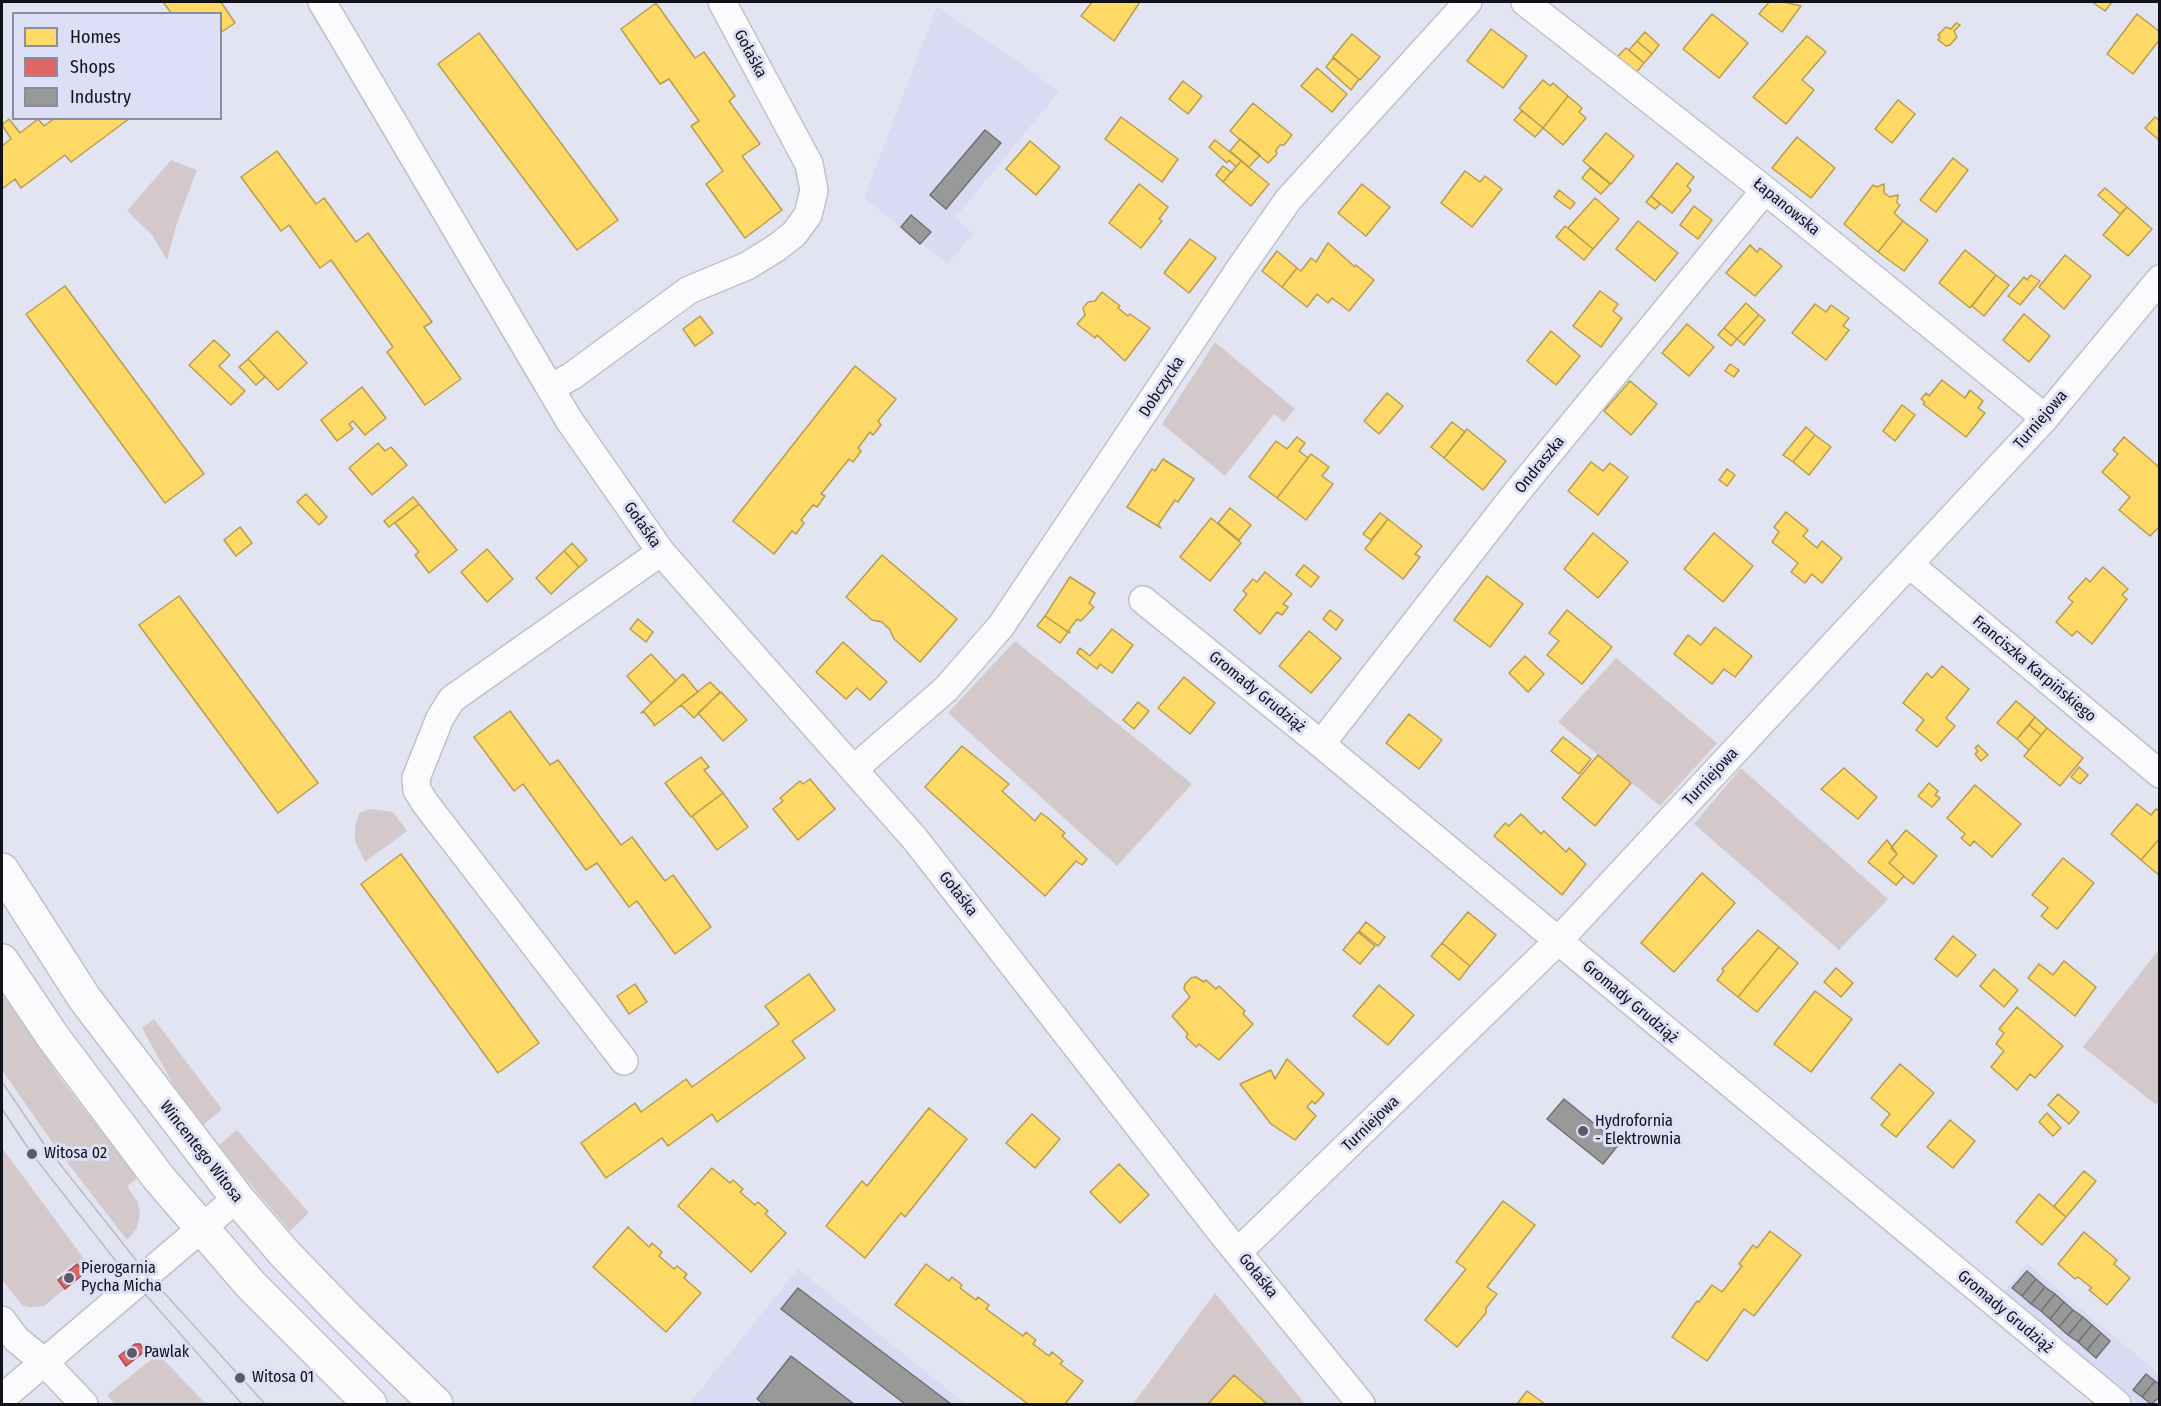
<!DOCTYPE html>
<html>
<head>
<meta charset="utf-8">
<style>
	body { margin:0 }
	#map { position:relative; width:2161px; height:1406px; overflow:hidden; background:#e3e4f1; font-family:"Fira Sans Condensed",sans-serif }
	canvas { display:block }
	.frame { position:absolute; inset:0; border:3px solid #111119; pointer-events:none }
	.legend { position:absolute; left:12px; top:12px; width:210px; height:108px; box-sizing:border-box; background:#dddff7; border:2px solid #8b8d9e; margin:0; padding:8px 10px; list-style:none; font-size:18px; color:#111119 }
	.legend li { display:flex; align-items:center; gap:12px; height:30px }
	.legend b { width:30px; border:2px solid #8b8d9e }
</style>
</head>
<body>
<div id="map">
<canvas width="2161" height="1406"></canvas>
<div class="frame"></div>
<ul class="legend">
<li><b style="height:16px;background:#ffd966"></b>Homes</li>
<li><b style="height:16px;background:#e06666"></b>Shops</li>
<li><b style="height:16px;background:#999"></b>Industry</li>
</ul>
</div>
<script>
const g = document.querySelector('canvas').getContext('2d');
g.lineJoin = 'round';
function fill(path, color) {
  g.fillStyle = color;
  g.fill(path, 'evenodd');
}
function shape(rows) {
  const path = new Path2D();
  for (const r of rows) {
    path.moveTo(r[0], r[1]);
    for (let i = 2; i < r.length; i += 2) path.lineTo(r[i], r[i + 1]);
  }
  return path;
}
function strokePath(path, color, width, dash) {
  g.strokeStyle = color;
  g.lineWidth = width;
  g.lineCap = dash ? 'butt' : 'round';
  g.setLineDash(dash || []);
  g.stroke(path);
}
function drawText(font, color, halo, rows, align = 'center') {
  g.font = font + ' "Fira Sans Condensed",sans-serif';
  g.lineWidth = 6;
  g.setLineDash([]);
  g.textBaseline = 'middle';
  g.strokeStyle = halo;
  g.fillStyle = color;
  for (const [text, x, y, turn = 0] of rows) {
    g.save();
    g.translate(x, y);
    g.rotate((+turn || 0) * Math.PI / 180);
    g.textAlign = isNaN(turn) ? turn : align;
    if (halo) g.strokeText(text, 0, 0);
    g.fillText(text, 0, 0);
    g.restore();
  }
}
const built = shape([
	[937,6,1059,91,955,218,973,234,947,264,864,198],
	[2027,1264,2159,1374,2159,1404,2139,1404,2004,1292],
	[798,1269,966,1404,689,1404]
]);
const green = shape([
	[171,160,197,170,177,223,167,260,152,235,127,211],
	[1215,342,1295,409,1284,422,1274,414,1225,476,1162,424],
	[1015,641,1192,784,1117,866,948,713],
	[1616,658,1717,743,1660,806,1558,722],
	[1741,768,1888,899,1839,950,1694,824],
	[370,809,393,812,407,831,365,862,355,841,355,827,359,813],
	[2159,949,2160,1100,2156,1105,2083,1047],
	[2,991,60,1078,138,1178,127,1186,138,1203,140,1213,137,1228,127,1240,54,1145,2,1070],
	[154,1019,222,1109,202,1126,183,1102,142,1028],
	[237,1130,309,1213,290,1231,218,1146],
	[2,1148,91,1268,86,1273,76,1262,56,1277,65,1289,44,1306,29,1307,22,1305,2,1280],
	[1215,1293,1305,1404,1133,1404],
	[158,1354,206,1404,115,1404,107,1395]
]);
const homes = shape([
	[163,2,221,2,235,23,220,33,220,14,172,14,163,2],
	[1092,2,1140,2,1114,41,1081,16,1092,2],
	[1769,2,1784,2,1801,6,1782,32,1759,14,1769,2],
	[2092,2,2112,2,2105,11,2092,2],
	[656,3,695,58,704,52,735,96,729,101,760,144,742,156,782,210,745,238,706,184,723,171,691,126,699,121,669,79,660,84,621,29,656,3],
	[1712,14,1748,43,1719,78,1683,49,1712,14],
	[2137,14,2160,32,2160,39,2133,74,2107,54,2137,14],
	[1956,23,1960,25,1954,31,1957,37,1950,45,1946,46,1938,40,1940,37,1938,35,1946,27,1951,29,1956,23],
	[1491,29,1527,56,1503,88,1467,61,1491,29],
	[1645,32,1659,45,1652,54,1637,41,1645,32],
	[479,33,618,220,577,250,438,64,479,33],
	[1352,34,1380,57,1360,80,1333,57,1352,34],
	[1807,36,1826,52,1802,80,1814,90,1786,124,1753,97,1807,36],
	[1637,41,1652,54,1644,63,1629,50,1637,41],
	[1626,48,1644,63,1636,73,1617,57,1626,48],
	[1333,58,1359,79,1351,90,1326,67,1333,58],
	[1317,68,1347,94,1332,112,1301,86,1317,68],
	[1543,80,1550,86,1553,83,1568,96,1543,128,1519,108,1543,80],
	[1183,81,1202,96,1188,114,1169,99,1183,81],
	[1568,96,1582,108,1579,112,1586,118,1563,145,1543,128,1568,96],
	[1898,100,1915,114,1892,143,1875,129,1898,100],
	[1253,103,1292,135,1284,145,1280,145,1276,150,1277,154,1268,163,1230,131,1253,103],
	[1522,111,1543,128,1535,137,1514,120,1522,111],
	[1121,117,1178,159,1162,182,1105,139,1121,117],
	[2155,117,2160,121,2160,141,2145,128,2155,117],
	[55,118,130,118,71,162,65,155,21,188,15,179,2,189,2,146,11,139,2,125,9,119,20,133,38,119,44,126,55,118],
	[1606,133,1634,156,1611,184,1583,161,1606,133],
	[1797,137,1835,168,1811,198,1772,168,1797,137],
	[1240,139,1260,155,1249,167,1230,151,1240,139],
	[1215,140,1241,161,1236,167,1229,160,1227,163,1209,147,1215,140],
	[1030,141,1060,167,1036,195,1006,169,1030,141],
	[277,151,316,204,324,198,356,242,368,233,432,322,424,327,461,379,425,405,387,352,393,347,331,260,320,268,289,225,281,231,241,177,277,151],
	[1953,158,1968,170,1936,212,1920,200,1953,158],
	[1241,161,1269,184,1251,206,1223,182,1241,161],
	[1677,163,1694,177,1687,186,1691,190,1672,213,1651,196,1677,163],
	[1223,166,1231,172,1223,182,1216,175,1223,166],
	[1590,168,1610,184,1601,194,1582,178,1590,168],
	[1465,171,1480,182,1485,176,1502,189,1472,227,1441,203,1465,171],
	[1139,184,1168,207,1159,219,1162,221,1141,248,1109,223,1139,184],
	[1362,184,1390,207,1366,236,1338,213,1362,184],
	[1884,184,1884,193,1890,197,1898,195,1897,203,1900,205,1894,213,1903,221,1878,252,1844,224,1873,185,1877,187,1884,184],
	[2105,188,2127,207,2120,214,2098,195,2105,188],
	[1559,190,1575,203,1570,209,1554,197,1559,190],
	[1651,196,1660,204,1655,209,1646,202,1651,196],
	[1595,198,1619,219,1593,249,1568,228,1595,198],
	[1694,206,1712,220,1698,239,1680,225,1694,206],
	[2127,207,2152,229,2128,256,2103,235,2127,207],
	[1638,221,1678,253,1655,281,1616,249,1638,221],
	[1903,221,1928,240,1904,271,1878,252,1903,221],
	[1565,226,1593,249,1584,260,1556,237,1565,226],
	[1190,239,1216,258,1189,293,1164,273,1190,239],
	[1328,243,1355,267,1356,265,1374,280,1349,311,1332,298,1328,303,1317,294,1307,307,1282,287,1297,268,1301,271,1311,258,1316,262,1328,243],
	[1750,245,1757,252,1760,248,1782,266,1755,296,1726,273,1750,245],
	[1965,250,1996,275,1970,308,1939,283,1965,250],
	[1277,251,1297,268,1282,287,1262,271,1277,251],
	[2065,255,2091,276,2064,309,2039,287,2065,255],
	[1996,275,2009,285,1984,316,1972,306,1996,275],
	[2031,275,2040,281,2020,305,2008,296,2024,277,2027,280,2031,275],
	[65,286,204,474,165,503,26,314,65,286],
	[1600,291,1618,304,1613,311,1622,318,1601,347,1573,326,1600,291],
	[1102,292,1120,306,1118,308,1128,316,1130,314,1150,328,1125,361,1097,335,1095,338,1077,324,1085,315,1083,308,1088,302,1095,301,1102,292],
	[1746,303,1759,315,1737,339,1724,328,1746,303],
	[1815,304,1826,312,1831,305,1849,318,1843,326,1849,330,1826,360,1792,333,1815,304],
	[2024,314,2050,336,2029,362,2003,340,2024,314],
	[1759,315,1765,320,1744,345,1737,339,1759,315],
	[700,316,713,333,695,346,683,329,700,316],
	[1687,324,1714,347,1689,376,1662,353,1687,324],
	[1724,328,1737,339,1731,346,1718,335,1724,328],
	[277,331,307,363,278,390,248,359,277,331],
	[1551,331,1580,356,1556,385,1527,361,1551,331],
	[214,340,230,355,219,366,245,391,231,405,189,365,214,340],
	[248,359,265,377,256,385,239,367,248,359],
	[1730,364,1739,370,1734,377,1725,371,1730,364],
	[855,366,896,399,878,421,881,425,873,435,870,432,858,448,861,451,853,462,849,459,821,494,825,496,817,507,813,505,801,520,804,523,796,534,792,531,774,554,733,521,855,366],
	[1942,380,1965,398,1970,390,1983,401,1978,408,1985,413,1966,437,1923,404,1925,402,1921,399,1926,393,1929,396,1942,380],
	[1630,381,1657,404,1631,435,1604,411,1630,381],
	[362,387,386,418,365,435,353,421,349,424,353,429,337,441,321,420,362,387],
	[1387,393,1403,406,1379,434,1364,421,1387,393],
	[1902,405,1915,415,1895,441,1883,431,1902,405],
	[1452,422,1465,432,1444,458,1431,447,1452,422],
	[1806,427,1815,435,1793,462,1783,455,1806,427],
	[1467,429,1506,461,1483,490,1444,458,1467,429],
	[1815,435,1831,447,1809,475,1793,462,1815,435],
	[1297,437,1305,443,1299,451,1308,458,1277,498,1249,477,1276,441,1287,449,1297,437],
	[2124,437,2160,468,2160,526,2150,536,2119,510,2130,497,2102,472,2118,454,2113,450,2124,437],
	[378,443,385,451,391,447,407,465,372,495,349,468,378,443],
	[1311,454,1329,467,1322,476,1333,484,1306,520,1277,498,1311,454],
	[1163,459,1194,479,1178,502,1175,500,1158,525,1161,528,1127,507,1152,469,1155,471,1163,459],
	[1591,462,1603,471,1610,463,1628,477,1598,515,1568,491,1591,462],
	[1727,469,1735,475,1727,486,1719,480,1727,469],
	[306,494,327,517,319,525,297,502,306,494],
	[413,497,419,504,389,527,384,521,413,497],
	[419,504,457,550,429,573,415,555,419,552,395,523,419,504],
	[1230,508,1251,525,1239,540,1218,523,1230,508],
	[1786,512,1808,530,1803,536,1817,548,1822,541,1842,558,1822,583,1812,574,1805,583,1791,572,1798,563,1772,542,1779,532,1774,527,1786,512],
	[1380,513,1388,519,1371,540,1363,534,1380,513],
	[1211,518,1241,543,1210,581,1180,557,1211,518],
	[1388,519,1422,546,1415,554,1420,557,1403,579,1365,549,1388,519],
	[240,527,252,543,236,556,224,540,240,527],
	[1593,533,1628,562,1598,598,1564,569,1593,533],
	[1714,533,1753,566,1723,602,1684,569,1714,533],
	[572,543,587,560,579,567,564,551,572,543],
	[487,549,513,579,487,602,461,572,487,549],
	[564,551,579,567,551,594,536,578,564,551],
	[882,555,957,619,920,662,894,639,890,630,882,622,872,620,846,597,882,555],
	[1304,565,1319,577,1311,587,1296,575,1304,565],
	[2103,567,2128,589,2122,595,2127,599,2092,644,2077,631,2072,636,2056,622,2073,602,2068,598,2086,578,2090,582,2103,567],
	[1265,572,1292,594,1283,604,1288,607,1282,615,1277,612,1260,634,1234,610,1247,594,1243,591,1253,579,1257,582,1265,572],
	[1487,576,1523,604,1490,647,1454,620,1487,576],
	[1070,577,1095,593,1089,603,1094,607,1081,621,1077,619,1069,630,1070,633,1045,616,1070,577],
	[179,596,318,783,278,813,139,625,179,596],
	[1330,610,1343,620,1336,630,1323,619,1330,610],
	[1567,610,1612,647,1582,684,1547,655,1559,641,1549,633,1567,610],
	[1045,616,1068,632,1060,643,1037,626,1045,616],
	[638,619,653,632,646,642,630,629,638,619],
	[1715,627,1752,656,1735,677,1724,669,1712,684,1674,654,1688,635,1701,645,1715,627],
	[1112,629,1133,645,1112,673,1100,664,1097,669,1077,653,1080,648,1090,656,1112,629],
	[1309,631,1341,658,1311,693,1279,666,1309,631],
	[843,642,887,682,870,700,857,688,846,699,816,672,843,642],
	[651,654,676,681,651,703,627,676,651,654],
	[1525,656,1544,674,1528,692,1509,673,1525,656],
	[1942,666,1969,689,1946,718,1955,726,1937,747,1916,730,1924,720,1903,703,1927,673,1932,678,1942,666],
	[683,674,698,692,654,726,654,724,644,712,641,713,683,674],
	[1184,677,1215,703,1190,734,1158,708,1184,677],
	[710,682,720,692,694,718,681,705,710,682],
	[721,692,747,720,723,741,698,713,721,692],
	[2016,701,2035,717,2017,739,1997,723,2016,701],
	[1138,702,1149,711,1134,729,1123,720,1138,702],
	[510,711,550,765,558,760,621,845,632,837,665,881,673,875,711,927,675,954,637,901,629,907,597,863,586,870,523,784,514,791,474,737,510,711],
	[1409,714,1442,740,1419,769,1386,743,1409,714],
	[2035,717,2047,728,2041,735,2029,725,2035,717],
	[2029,725,2041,735,2029,750,2017,739,2029,725],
	[2047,728,2083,758,2060,786,2024,756,2047,728],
	[1563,737,1591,759,1579,774,1551,751,1563,737],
	[1978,745,1988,755,1981,761,1975,754,1978,751,1975,748,1978,745],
	[962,746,1009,784,1002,791,1035,821,1041,813,1048,818,1065,833,1062,836,1087,859,1082,865,1076,861,1045,896,925,787,962,746],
	[1598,755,1631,783,1595,826,1562,798,1598,755],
	[701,757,709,767,704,770,723,793,691,817,665,783,701,757],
	[2079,767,2088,775,2080,784,2071,777,2079,767],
	[1844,768,1877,797,1858,819,1821,789,1844,768],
	[810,779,835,809,798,840,773,809,783,801,780,798,800,781,803,784,810,779],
	[1929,783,1938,791,1935,795,1940,798,1932,807,1918,796,1929,783],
	[1975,785,2021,824,1992,857,1974,841,1970,846,1961,838,1965,834,1947,818,1975,785],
	[723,793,748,827,717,850,692,816,723,793],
	[2137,804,2151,815,2156,809,2160,811,2160,838,2141,860,2111,834,2137,804],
	[1521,814,1541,834,1544,831,1566,852,1569,848,1586,864,1562,895,1494,836,1505,823,1509,826,1521,814],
	[1906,830,1937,856,1913,884,1889,863,1897,854,1891,848,1906,830],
	[2160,838,2160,876,2141,860,2160,838],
	[1887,840,1897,854,1889,863,1904,876,1896,885,1868,862,1887,840],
	[401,854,539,1043,498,1073,361,884,401,854],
	[2063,858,2094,883,2057,929,2041,916,2048,908,2032,895,2063,858],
	[1702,873,1735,903,1674,972,1641,943,1702,873],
	[1468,912,1496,935,1470,966,1442,943,1468,912],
	[1366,922,1385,937,1378,946,1359,931,1366,922],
	[1758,930,1779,947,1738,997,1717,980,1724,971,1722,969,1758,930],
	[1358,932,1375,946,1360,964,1343,950,1358,932],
	[1953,936,1976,955,1957,977,1935,959,1953,936],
	[1442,943,1470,966,1459,980,1431,956,1442,943],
	[1779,947,1798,963,1757,1012,1738,997,1779,947],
	[2064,961,2096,987,2075,1016,2028,978,2039,964,2053,975,2064,961],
	[1836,968,1853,983,1841,997,1824,982,1836,968],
	[1994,969,2018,990,2004,1007,1980,986,1994,969],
	[809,974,835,1010,792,1041,805,1058,717,1122,712,1114,668,1146,662,1138,606,1178,581,1143,635,1103,641,1112,686,1079,692,1087,779,1024,765,1006,809,974],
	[1196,977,1204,982,1206,980,1216,989,1219,986,1245,1011,1243,1014,1253,1024,1219,1060,1199,1044,1196,1047,1186,1037,1188,1034,1172,1016,1190,997,1184,989,1185,984,1191,978,1196,977],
	[635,984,647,1002,629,1014,617,996,635,984],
	[1379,985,1414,1015,1388,1045,1353,1016,1379,985],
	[1815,991,1852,1019,1811,1072,1774,1044,1815,991],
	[2017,1007,2063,1046,2035,1078,2030,1074,2017,1090,1991,1067,2004,1051,1996,1044,2004,1033,1999,1029,2017,1007],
	[1287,1059,1324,1094,1315,1104,1312,1101,1307,1107,1316,1116,1295,1140,1271,1124,1240,1084,1271,1070,1275,1079,1287,1059],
	[1900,1064,1934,1093,1896,1137,1881,1125,1890,1114,1871,1098,1900,1064],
	[2058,1094,2079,1112,2069,1124,2048,1105,2058,1094],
	[929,1108,967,1139,905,1217,901,1213,865,1258,826,1226,862,1181,867,1186,929,1108],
	[2047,1113,2061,1128,2053,1136,2039,1122,2047,1113],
	[1032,1114,1060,1139,1035,1168,1006,1143,1032,1114],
	[1950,1120,1975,1141,1953,1168,1927,1147,1950,1120],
	[1119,1164,1149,1195,1120,1223,1090,1192,1119,1164],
	[712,1168,730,1183,733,1180,743,1189,740,1192,755,1205,758,1202,768,1211,765,1214,786,1233,751,1272,678,1206,712,1168],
	[2084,1171,2096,1181,2066,1217,2054,1206,2084,1171],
	[2039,1194,2066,1217,2042,1245,2016,1222,2039,1194],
	[1503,1201,1535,1225,1487,1287,1497,1294,1486,1308,1486,1313,1457,1347,1425,1320,1466,1269,1456,1262,1503,1201],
	[628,1227,649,1247,652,1243,662,1252,659,1256,674,1269,677,1266,687,1274,684,1278,701,1293,666,1332,593,1267,628,1227],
	[1770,1231,1801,1255,1754,1316,1744,1309,1707,1361,1672,1337,1697,1301,1699,1302,1712,1285,1722,1292,1742,1266,1739,1264,1753,1245,1757,1248,1770,1231],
	[2084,1232,2117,1260,2114,1264,2130,1278,2107,1305,2089,1290,2092,1288,2078,1277,2075,1279,2058,1264,2084,1232],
	[926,1264,949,1281,952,1277,962,1285,960,1288,976,1300,978,1297,989,1305,986,1309,1023,1336,1026,1332,1036,1340,1033,1344,1049,1356,1052,1352,1057,1356,1063,1361,1060,1364,1083,1381,1065,1404,1028,1404,895,1305,926,1264],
	[1234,1375,1267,1404,1208,1404,1234,1375],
	[1527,1391,1545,1404,1517,1404,1527,1391]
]);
const shops = shape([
	[77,1264,82,1270,81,1276,65,1289,58,1280,77,1264],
	[135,1344,140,1344,145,1351,126,1366,119,1356,135,1344]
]);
const industry = shape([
	[985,130,1001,143,946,209,930,195,985,130],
	[911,215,931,232,920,244,901,227,911,215],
	[1564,1099,1619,1144,1603,1164,1547,1119,1564,1099],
	[2027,1271,2036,1279,2022,1296,2012,1288,2027,1271],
	[2036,1279,2045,1287,2031,1304,2022,1296,2036,1279],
	[2045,1287,2055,1294,2041,1311,2031,1304,2045,1287],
	[798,1288,951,1404,905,1404,781,1309,798,1288],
	[2055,1294,2064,1302,2050,1319,2041,1311,2055,1294],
	[2064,1302,2073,1310,2059,1327,2050,1319,2064,1302],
	[2073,1310,2083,1317,2068,1335,2059,1327,2073,1310],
	[2083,1317,2092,1325,2078,1342,2068,1335,2083,1317],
	[2092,1325,2101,1333,2087,1350,2078,1342,2092,1325],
	[2101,1333,2110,1341,2096,1358,2087,1350,2101,1333],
	[791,1356,854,1404,764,1404,757,1399,791,1356],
	[2146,1374,2155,1381,2142,1397,2133,1390,2146,1374],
	[2155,1381,2160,1385,2160,1397,2151,1404,2142,1397,2155,1381]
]);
const minor = shape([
	[322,2,569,420,661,552,915,839,1221,1232,1361,1404],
	[1525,2,1765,190,2045,418],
	[550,388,572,376,689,290,747,266,776,248,794,234,808,215,814,190,809,164,722,2],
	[1909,564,2160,774],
	[1143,600,1321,744,2117,1404],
	[1321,744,1517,492,1765,190],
	[854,769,946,689,1001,626,1239,270,1288,200,1468,2],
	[624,1061,425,803,417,790,416,778,440,718,452,699,661,552],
	[1238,1252,1557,942,2045,418,2160,279],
	[2,1320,16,1339,43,1361,84,1404],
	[2,1398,237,1198]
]);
const secondary = shape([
	[2,870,85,999,237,1198,285,1254,347,1318,436,1404],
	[2,961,53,1037,158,1177,251,1285,370,1404]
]);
const tram = shape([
	[2,1082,44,1144,147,1274,265,1404],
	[2,1109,32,1154,115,1260,242,1404]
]);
const markers = [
	[1583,1131,6,"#5a5b65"],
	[32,1154,6,"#5a5b65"],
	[69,1278,6,"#5a5b65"],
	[132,1353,6,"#5a5b65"],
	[240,1378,6,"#5a5b65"]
];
const streetNames = [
	["Gołaśka",750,54,62],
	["Łapanowska",1786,207,39],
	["Dobczycka",1162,387,-57],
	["Turniejowa",2041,420,-49],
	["Ondraszka",1540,465,-51],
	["Gołaśka",642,525,55],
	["Franciszka Karpińskiego",2034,669,40],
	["Gromady Grudziąż",1257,692,39],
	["Turniejowa",1711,777,-47],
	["Gołaśka",958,894,52],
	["Gromady Grudziąż",1630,1002,40],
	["Turniejowa",1371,1124,-44],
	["Wincentego Witosa",201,1152,52],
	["Gołaśka",1258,1276,51],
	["Gromady Grudziąż",2005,1312,40]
];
const poiNames = [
	["Hydrofornia",1595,1122],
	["- Elektrownia",1595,1140],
	["Witosa 02",44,1154],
	["Pierogarnia",81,1269],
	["Pycha Micha",81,1287],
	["Pawlak",144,1353],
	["Witosa 01",252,1378]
];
fill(built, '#d8dbf1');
fill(green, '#d4c9ca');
fill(homes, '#ffd966');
strokePath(homes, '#b89d4f', 1.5);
fill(shops, '#e06666');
strokePath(shops, '#a24c4f', 1.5);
fill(industry, '#999');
strokePath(industry, '#707073', 1.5);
strokePath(minor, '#bfc0ca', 30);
strokePath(secondary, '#bfc0ca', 36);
strokePath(minor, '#fbfbfd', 27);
strokePath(secondary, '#fbfbfd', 33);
strokePath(tram, '#bbbbbe', 1.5);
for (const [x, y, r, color] of markers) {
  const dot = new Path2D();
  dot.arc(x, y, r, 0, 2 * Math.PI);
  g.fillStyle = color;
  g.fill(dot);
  strokePath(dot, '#dddff7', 2);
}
drawText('16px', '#111119', '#dddff7', streetNames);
drawText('16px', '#111119', '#dddff7', poiNames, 'left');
</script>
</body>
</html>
